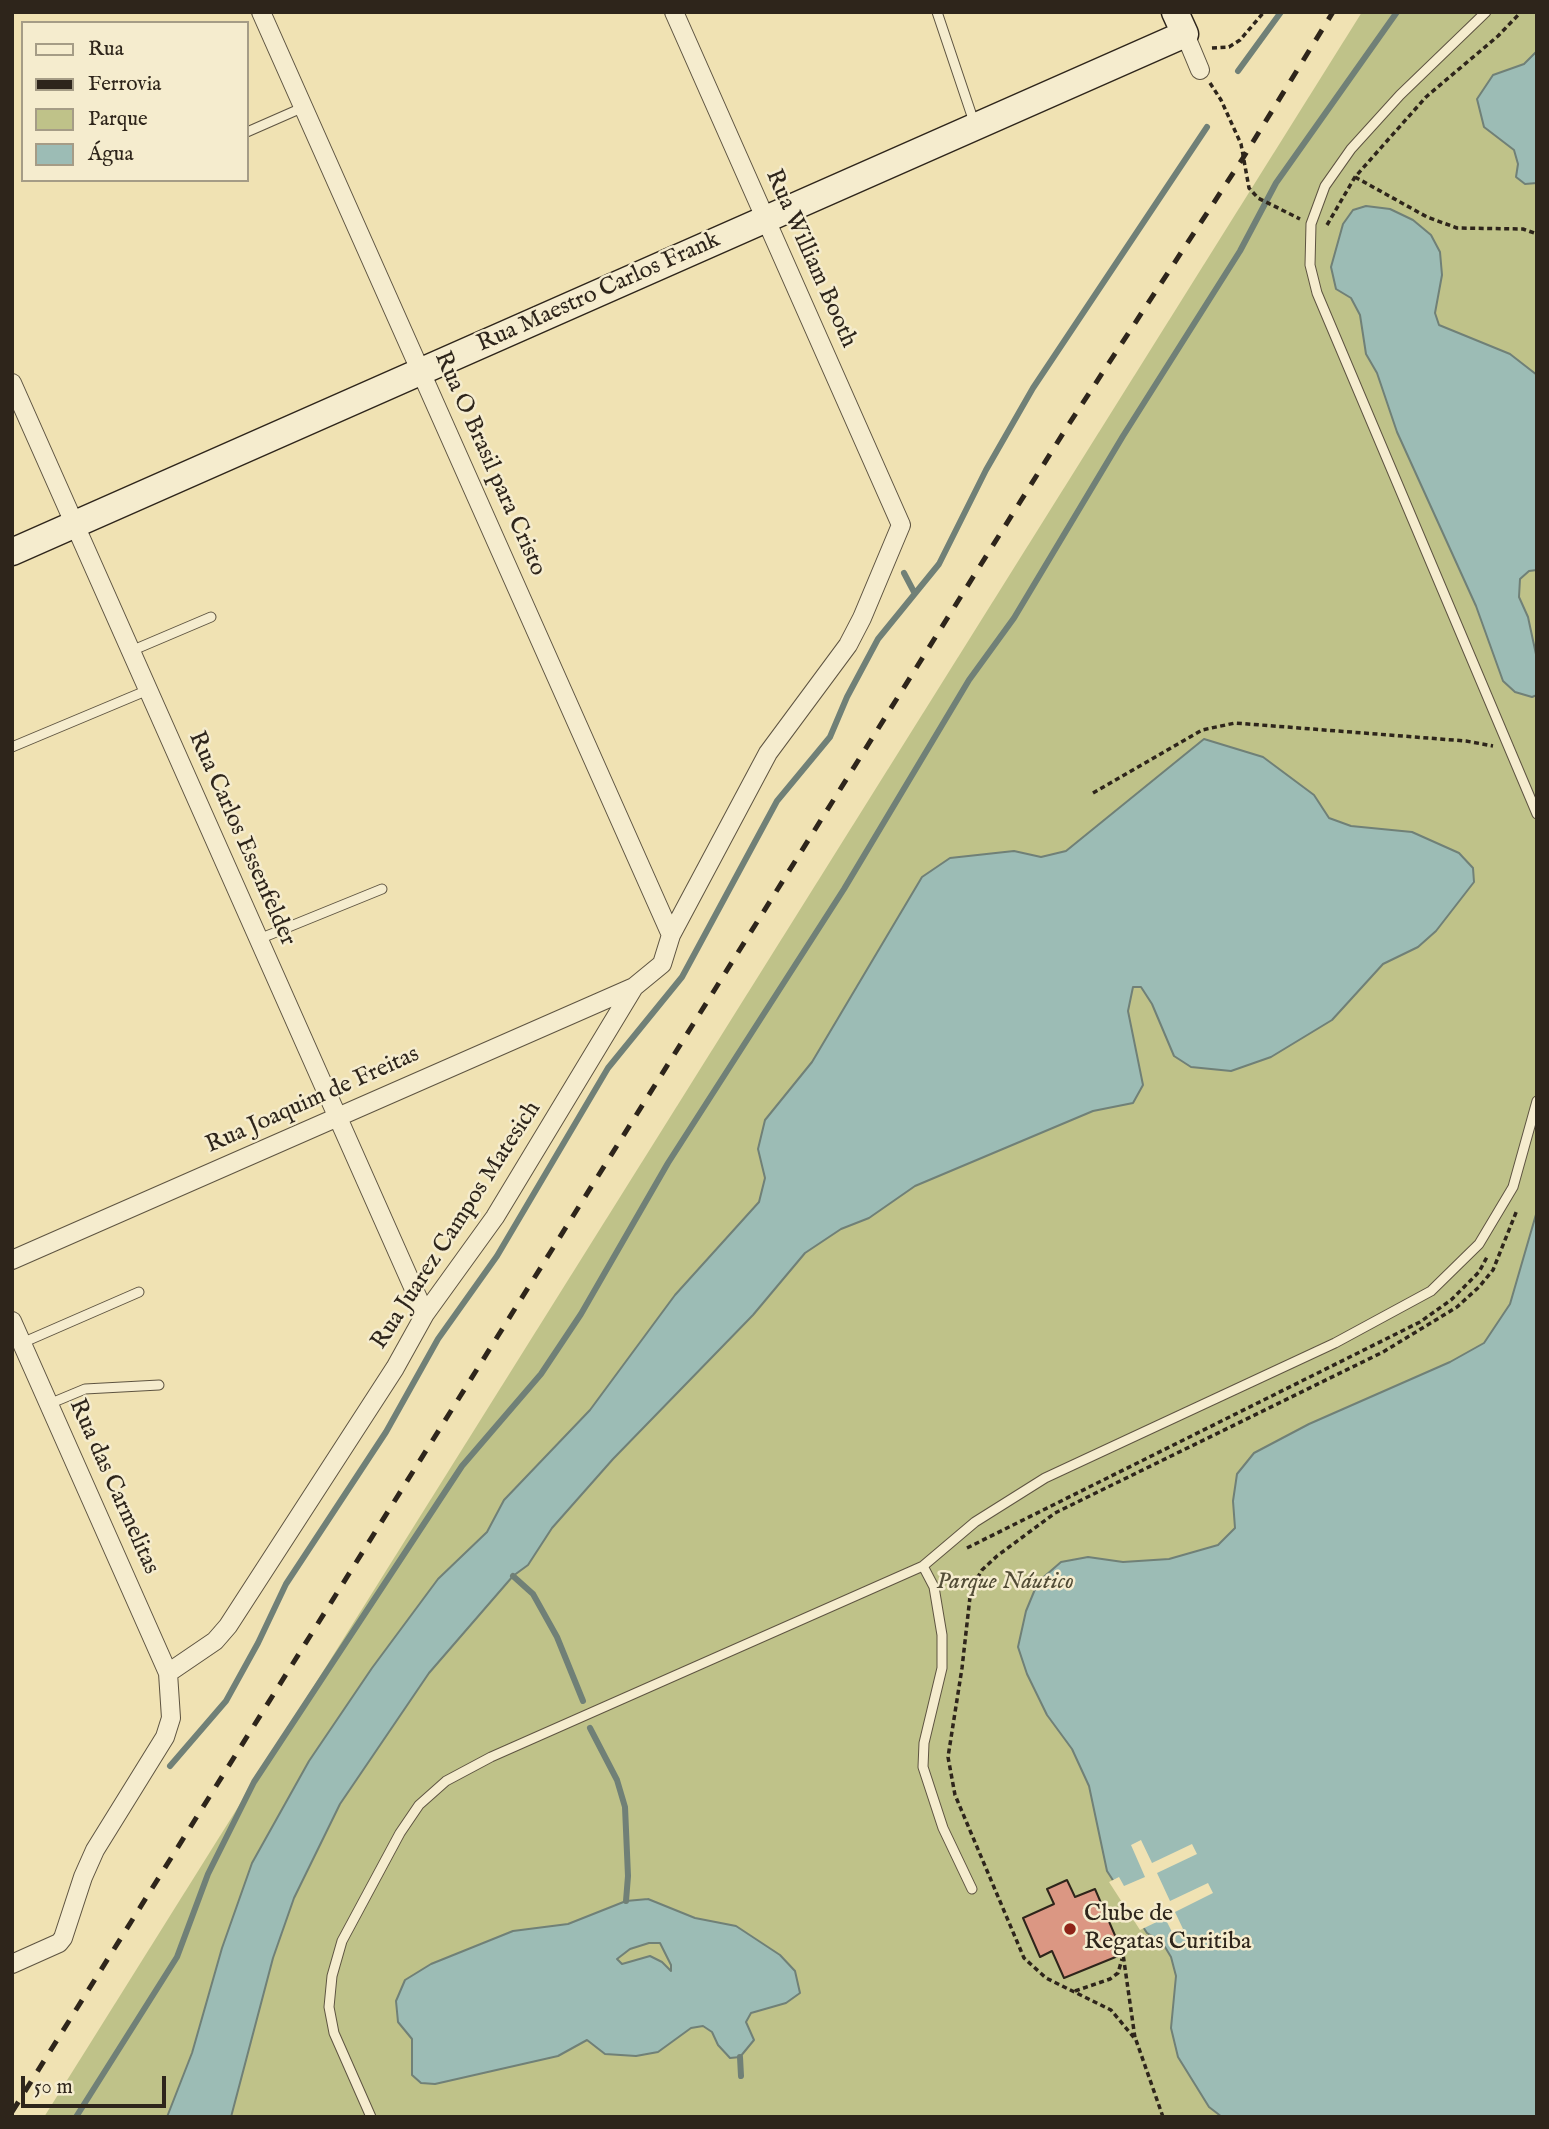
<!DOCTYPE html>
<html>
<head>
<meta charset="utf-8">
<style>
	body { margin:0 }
	#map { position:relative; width:1549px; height:2129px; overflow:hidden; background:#f0e2b3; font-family:"IM FELL English",serif }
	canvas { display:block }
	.frame { position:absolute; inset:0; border:14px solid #2e251b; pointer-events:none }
	.legend { position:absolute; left:21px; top:21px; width:228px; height:161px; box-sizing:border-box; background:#f5ecce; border:2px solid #a59c86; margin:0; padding:9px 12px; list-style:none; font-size:21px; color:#2e251b }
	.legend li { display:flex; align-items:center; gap:14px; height:35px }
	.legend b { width:35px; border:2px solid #a59c86 }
	.scale { position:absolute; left:21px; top:2076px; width:145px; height:32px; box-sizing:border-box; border:4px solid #2e251b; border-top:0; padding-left:9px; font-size:21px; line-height:24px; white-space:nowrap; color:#2e251b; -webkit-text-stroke:5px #f5ecce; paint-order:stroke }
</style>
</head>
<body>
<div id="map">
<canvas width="1549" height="2129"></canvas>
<div class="frame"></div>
<ul class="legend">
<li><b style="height:9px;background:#f5ecce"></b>Rua</li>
<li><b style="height:9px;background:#2e251b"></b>Ferrovia</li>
<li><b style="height:19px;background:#bfc289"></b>Parque</li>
<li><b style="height:19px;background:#9cbcb5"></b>Água</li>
</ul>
<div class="scale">50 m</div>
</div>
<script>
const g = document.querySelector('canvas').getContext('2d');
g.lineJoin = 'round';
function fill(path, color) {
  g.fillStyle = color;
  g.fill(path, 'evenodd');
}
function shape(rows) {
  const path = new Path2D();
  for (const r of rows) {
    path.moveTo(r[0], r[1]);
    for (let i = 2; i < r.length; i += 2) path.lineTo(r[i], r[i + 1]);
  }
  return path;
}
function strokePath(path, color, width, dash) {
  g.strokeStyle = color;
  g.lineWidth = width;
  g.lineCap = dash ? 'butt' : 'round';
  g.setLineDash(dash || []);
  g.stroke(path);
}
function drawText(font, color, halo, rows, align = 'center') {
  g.font = font + ' "IM FELL English",serif';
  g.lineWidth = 5;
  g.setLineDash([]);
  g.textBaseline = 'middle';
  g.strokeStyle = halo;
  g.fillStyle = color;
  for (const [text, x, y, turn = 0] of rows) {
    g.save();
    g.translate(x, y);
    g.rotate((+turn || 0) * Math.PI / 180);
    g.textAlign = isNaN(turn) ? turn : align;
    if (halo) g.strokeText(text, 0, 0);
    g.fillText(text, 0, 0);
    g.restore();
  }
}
const green = shape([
	[1362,12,1537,12,1537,2117,44,2117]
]);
const water = shape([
	[1537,51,1537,183,1525,184,1516,177,1518,164,1514,150,1484,127,1477,99,1493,75,1524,64,1537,51],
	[1366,206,1390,209,1413,220,1431,235,1440,252,1442,275,1435,313,1439,325,1510,354,1537,375,1537,570,1529,571,1520,579,1519,597,1528,617,1537,659,1537,695,1532,697,1515,692,1503,681,1476,606,1397,432,1377,373,1366,354,1360,315,1351,298,1336,289,1331,267,1343,224,1353,210,1366,206],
	[1204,739,1263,757,1314,795,1329,818,1351,826,1412,832,1459,853,1473,868,1474,882,1436,931,1418,947,1383,964,1332,1020,1271,1057,1231,1071,1191,1067,1174,1056,1152,1004,1141,987,1133,987,1128,1011,1143,1085,1133,1103,1093,1111,915,1186,869,1218,841,1229,805,1253,753,1315,613,1459,552,1528,528,1565,513,1576,429,1673,340,1804,294,1898,273,1958,231,2117,167,2117,192,2053,222,1948,252,1863,309,1761,372,1668,438,1579,487,1532,504,1500,590,1410,675,1295,759,1202,765,1178,758,1149,765,1120,812,1062,922,877,950,858,1014,851,1041,857,1066,851,1204,739],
	[1537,1211,1537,2117,1222,2117,1209,2107,1178,2057,1171,2028,1176,1976,1171,1957,1162,1942,1147,1933,1107,1871,1089,1786,1072,1749,1047,1715,1027,1674,1018,1647,1026,1611,1038,1582,1061,1562,1088,1557,1123,1562,1169,1559,1218,1545,1235,1528,1233,1501,1237,1474,1254,1453,1309,1424,1450,1362,1484,1343,1510,1304,1537,1211],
	[648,1899,695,1918,736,1926,780,1955,795,1971,800,1993,786,2003,751,2013,746,2022,754,2040,740,2057,730,2058,718,2045,712,2032,703,2026,691,2028,658,2052,636,2056,605,2054,587,2040,558,2056,435,2084,421,2083,412,2075,412,2039,398,2022,396,2001,405,1980,431,1964,513,1931,568,1924,626,1901,648,1899],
	[649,1943,660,1943,671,1965,671,1971,662,1962,650,1956,622,1964,617,1959,630,1949,649,1943]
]);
const pier = shape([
	[1141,1840,1152,1863,1192,1844,1197,1854,1157,1873,1170,1901,1208,1883,1213,1893,1175,1912,1183,1929,1173,1934,1165,1918,1140,1930,1109,1882,1119,1877,1124,1886,1145,1877,1131,1845]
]);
const stream = shape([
	[1238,71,1281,12],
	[904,573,914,592],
	[513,1576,533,1594,557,1637,583,1701],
	[590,1728,617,1780,625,1807,628,1876,626,1901],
	[170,1766,226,1701,258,1643,286,1584,386,1432,438,1339,497,1256,608,1068,682,977,777,801,830,737,847,697,878,639,939,564,986,470,1033,388,1207,127],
	[740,2057,741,2076],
	[76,2117,177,1957,208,1874,254,1782,462,1466,541,1374,581,1314,668,1163,844,889,969,680,1014,618,1123,436,1240,251,1276,183,1397,12]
]);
const building = shape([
	[1067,1880,1075,1897,1095,1889,1123,1954,1064,1978,1052,1951,1040,1957,1023,1918,1054,1904,1047,1889,1067,1880]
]);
const path = shape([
	[1212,48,1229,47,1240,40,1264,12],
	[1210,83,1221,100,1241,144,1249,188,1258,198,1300,219],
	[1355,177,1427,217,1457,228,1523,229,1537,234],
	[1327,225,1355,177,1426,97,1498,36,1521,12],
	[1093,793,1202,730,1235,723,1466,741,1493,746],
	[967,1548,1420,1322,1451,1300,1479,1272,1487,1257],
	[1117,1941,1123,1954,1135,2038],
	[1075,1991,1110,1979,1118,1973,1122,1959],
	[1163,2117,1136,2040,1111,2010,1046,1978,1024,1958,955,1795,948,1757,962,1668,970,1597,975,1582,982,1570,997,1556,1055,1513,1383,1352,1457,1307,1479,1287,1493,1270,1517,1210]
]);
const lane = shape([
	[937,12,975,125],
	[1486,12,1400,95,1351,149,1325,186,1311,224,1310,265,1317,293,1537,814],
	[247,132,304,107],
	[131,651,211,617],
	[12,747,148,690],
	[259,939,382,889],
	[22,1343,139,1292],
	[49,1404,85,1389,159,1385],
	[923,1566,934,1587,942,1635,942,1668,924,1743,923,1767,943,1828,972,1889],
	[371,2117,334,2033,329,2007,332,1976,342,1941,400,1833,419,1805,446,1781,491,1757,923,1566,975,1522,1045,1478,1335,1343,1431,1291,1479,1244,1513,1187,1537,1101]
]);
const street = shape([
	[261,12,671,935],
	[1185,34,1200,70],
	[12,383,425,1314],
	[12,1260,634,987],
	[12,1321,168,1673],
	[12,1964,59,1943,63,1938,83,1877,95,1850,165,1737,171,1718,168,1673,215,1641,228,1626,395,1368,425,1314,495,1217,634,987,662,964,671,935,768,753,848,645,862,618,901,525,674,12]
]);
const secondary = shape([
	[12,552,1185,34,1175,12]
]);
const rail = shape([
	[12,2112,1067,427,1243,158,1333,12]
]);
const markers = [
	[1070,1929,7,"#8f2418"]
];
const streetNames = [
	["Rua William Booth",810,259,66],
	["Rua Maestro Carlos Frank",599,293,-24],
	["Rua O Brasil para Cristo",489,464,66],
	["Rua Carlos Essenfelder",241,839,66],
	["Rua Joaquim de Freitas",313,1101,-24],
	["Rua Juarez Campos Matesich",457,1226,-57],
	["Rua das Carmelitas",113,1487,66]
];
const parkNames = [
	["Parque Náutico",1005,1583]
];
const poiNames = [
	["Clube de",1084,1915],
	["Regatas Curitiba",1084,1943]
];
fill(green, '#bfc289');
fill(water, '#9cbcb5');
strokePath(water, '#708077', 2);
fill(pier, '#f0e2b3');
strokePath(stream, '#708077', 6);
fill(building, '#db9783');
strokePath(building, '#2e251b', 2);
strokePath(lane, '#5e5441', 11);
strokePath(street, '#5e5441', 20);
strokePath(secondary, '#2e251b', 29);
strokePath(path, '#2e251b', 3.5, [5, 3.5]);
strokePath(lane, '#f5ecce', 9);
strokePath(street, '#f5ecce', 18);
strokePath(secondary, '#f5ecce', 26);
strokePath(rail, '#2e251b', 5, [12, 12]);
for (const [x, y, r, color] of markers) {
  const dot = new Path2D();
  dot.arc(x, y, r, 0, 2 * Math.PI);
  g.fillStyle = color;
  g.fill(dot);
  strokePath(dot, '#f5ecce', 2.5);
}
drawText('24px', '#2e251b', '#f5ecce', streetNames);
drawText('italic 24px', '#524c36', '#f5ecce', parkNames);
drawText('24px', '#2e251b', '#f5ecce', poiNames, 'left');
</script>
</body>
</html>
